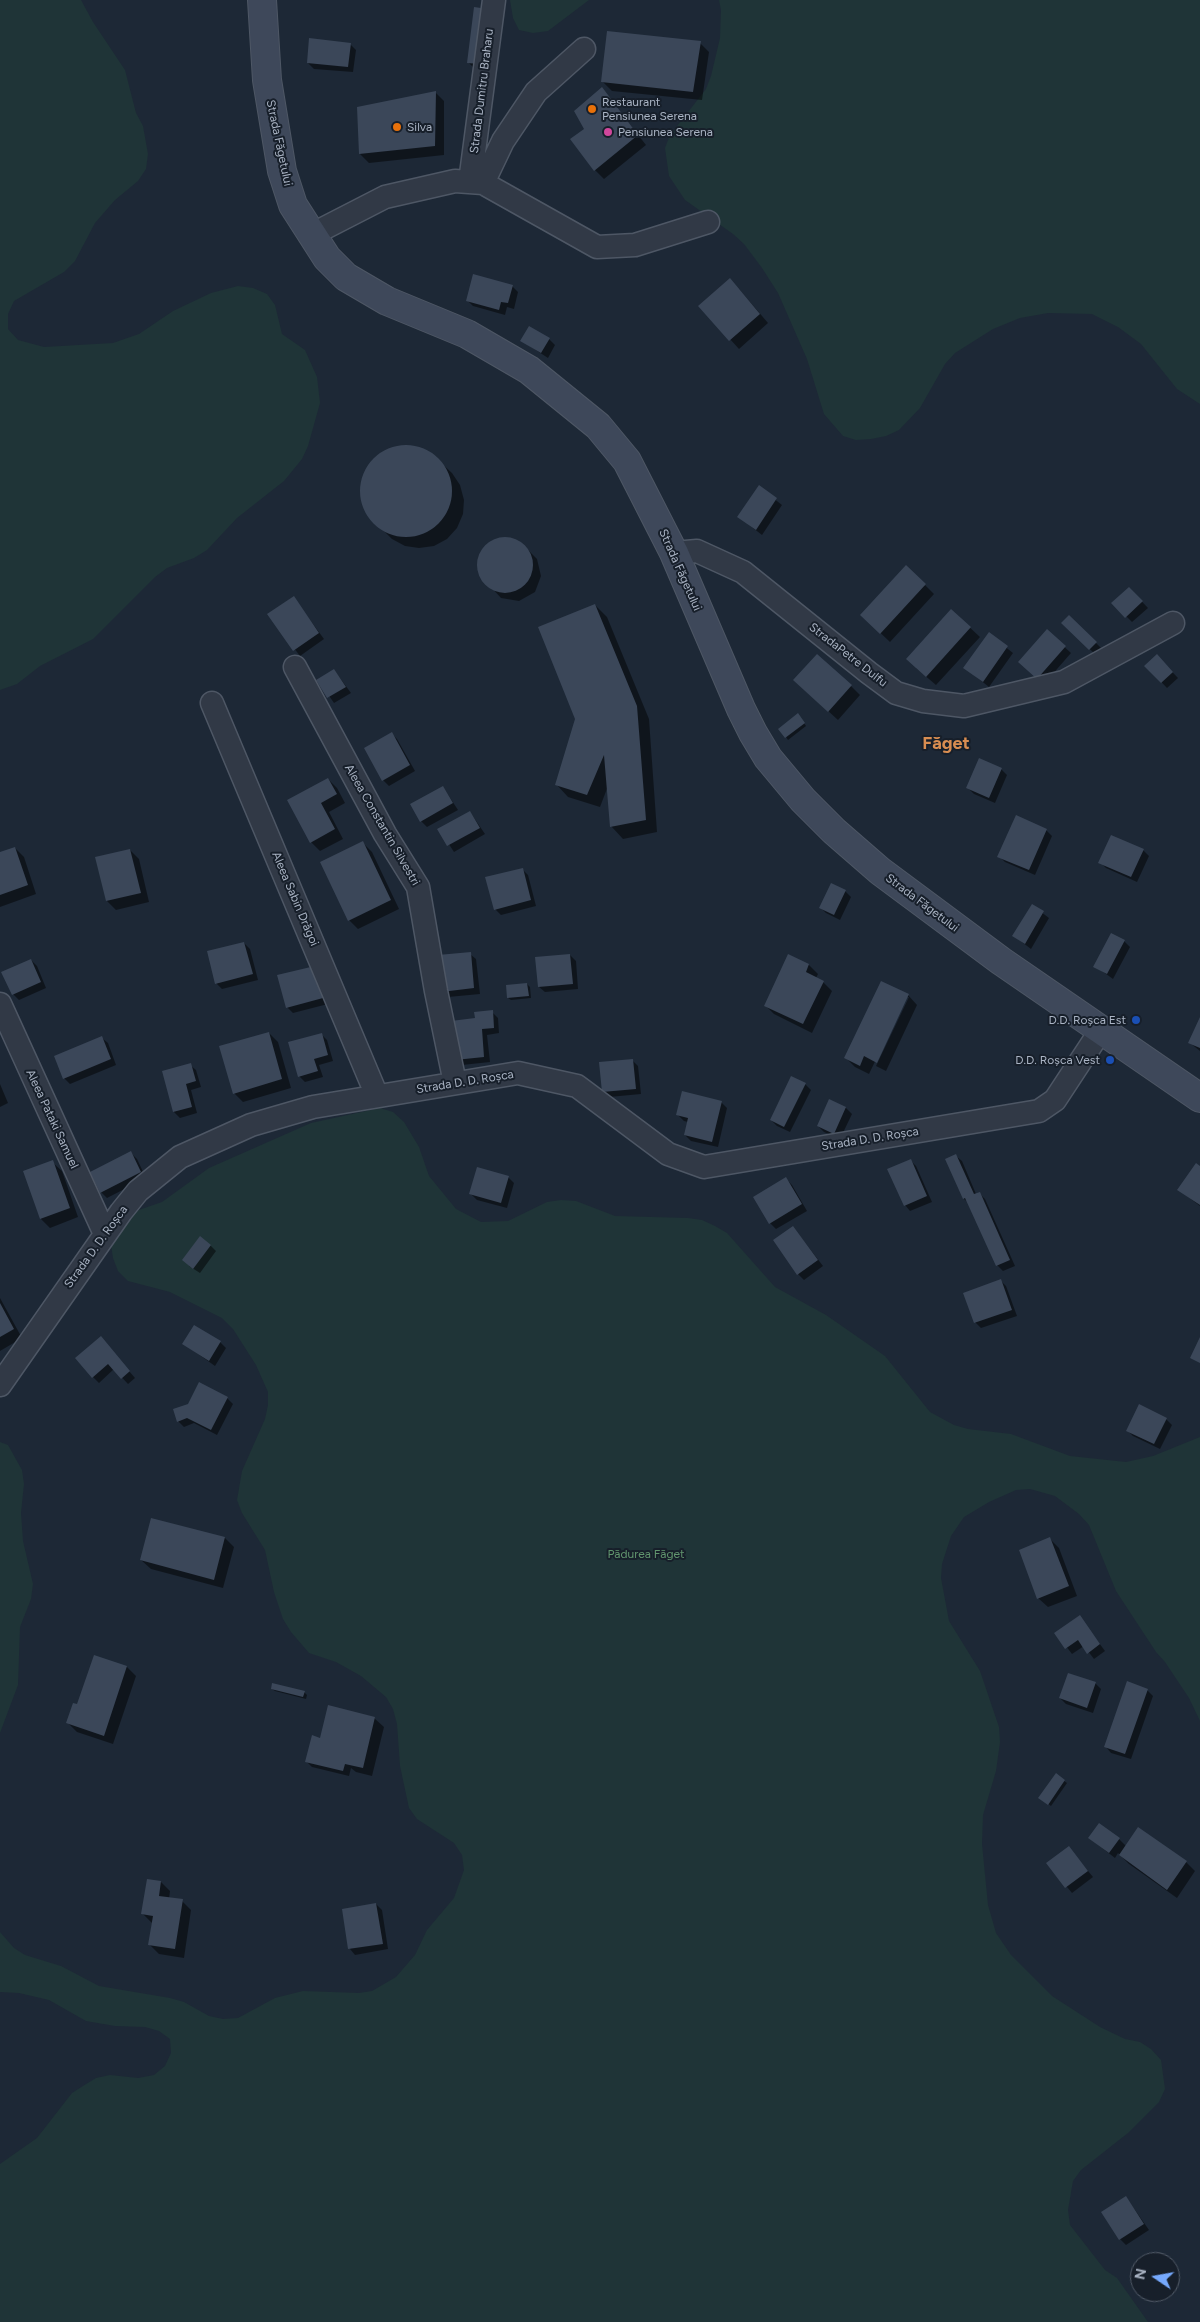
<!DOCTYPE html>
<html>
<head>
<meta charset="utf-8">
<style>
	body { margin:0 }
	#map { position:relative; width:1200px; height:2322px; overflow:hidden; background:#1d2836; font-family:Figtree,sans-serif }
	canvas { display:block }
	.north { position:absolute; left:1130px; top:2252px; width:50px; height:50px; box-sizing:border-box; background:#171f2a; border:1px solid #525b68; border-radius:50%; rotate:282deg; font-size:14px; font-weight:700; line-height:20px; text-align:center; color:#aab4c4 }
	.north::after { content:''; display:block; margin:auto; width:18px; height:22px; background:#76a9fd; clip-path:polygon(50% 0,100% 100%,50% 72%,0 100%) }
</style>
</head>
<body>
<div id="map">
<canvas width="1200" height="2322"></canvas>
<div class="north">N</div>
</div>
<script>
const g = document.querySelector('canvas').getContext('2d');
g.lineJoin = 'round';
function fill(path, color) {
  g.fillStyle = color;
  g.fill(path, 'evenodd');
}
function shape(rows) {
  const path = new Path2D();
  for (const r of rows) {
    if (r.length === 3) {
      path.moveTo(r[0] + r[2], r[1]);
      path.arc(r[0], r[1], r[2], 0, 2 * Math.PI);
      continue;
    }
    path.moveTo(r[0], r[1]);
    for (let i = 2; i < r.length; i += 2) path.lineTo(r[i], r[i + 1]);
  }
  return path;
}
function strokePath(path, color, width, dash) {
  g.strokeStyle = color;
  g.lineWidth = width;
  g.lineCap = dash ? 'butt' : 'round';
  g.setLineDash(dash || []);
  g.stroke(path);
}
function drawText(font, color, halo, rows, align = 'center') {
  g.font = font + ' Figtree,sans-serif';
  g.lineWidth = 4;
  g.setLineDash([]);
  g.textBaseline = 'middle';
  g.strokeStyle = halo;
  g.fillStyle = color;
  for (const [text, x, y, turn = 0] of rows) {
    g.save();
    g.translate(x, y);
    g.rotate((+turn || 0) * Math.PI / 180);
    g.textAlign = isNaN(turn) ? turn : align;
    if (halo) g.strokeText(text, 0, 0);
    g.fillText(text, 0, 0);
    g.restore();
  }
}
const green = shape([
	[0,0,81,0,93,22,125,70,136,113,143,126,148,154,146,169,138,181,115,200,95,223,75,261,64,272,14,301,8,314,8,329,18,340,44,347,113,343,139,334,173,311,211,293,238,286,253,288,267,294,275,305,282,334,305,350,317,377,320,403,308,446,302,459,284,481,237,518,207,550,194,558,167,568,155,577,93,639,40,666,17,684,0,690],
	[510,0,589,0,548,31,533,33,519,30,513,18],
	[719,0,1200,0,1200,404,1177,389,1141,344,1118,327,1092,314,1048,313,1020,318,993,329,955,353,945,364,920,408,899,430,886,436,871,439,856,440,843,436,824,414,807,359,778,293,762,268,744,244,733,234,685,200,669,176,665,148,670,135,706,89,711,76,720,38,721,10],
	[380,1108,393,1112,404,1122,419,1147,429,1176,456,1209,481,1222,508,1221,547,1202,561,1200,576,1201,615,1216,688,1218,702,1220,715,1226,727,1233,775,1287,826,1315,885,1356,930,1412,954,1425,968,1429,1011,1434,1070,1456,1126,1462,1153,1456,1200,1437,1200,1721,1189,1698,1165,1662,1156,1652,1116,1591,1089,1525,1079,1514,1055,1496,1030,1489,1016,1490,989,1502,964,1517,951,1536,942,1564,941,1578,949,1621,980,1671,999,1727,1000,1742,996,1771,983,1815,982,1844,988,1905,996,1933,1011,1955,1052,1996,1100,2027,1125,2039,1140,2042,1151,2049,1161,2060,1165,2089,1159,2102,1128,2133,1081,2170,1073,2181,1068,2210,1070,2225,1105,2270,1117,2278,1148,2322,0,2322,0,2164,37,2138,72,2093,83,2086,96,2078,110,2075,138,2078,154,2075,165,2066,171,2053,170,2039,159,2031,145,2027,115,2026,86,2021,49,2000,19,1993,0,1992,0,1932,14,1948,25,1955,61,1966,99,1986,170,1998,184,2002,209,2016,223,2019,238,2018,275,1998,303,1991,359,1993,372,1991,396,1977,415,1955,427,1930,454,1898,464,1870,462,1855,454,1843,417,1819,409,1808,400,1766,397,1724,393,1709,386,1697,361,1676,336,1662,309,1653,291,1632,283,1619,274,1592,265,1550,242,1513,237,1500,242,1471,265,1419,268,1405,268,1392,256,1365,233,1329,222,1318,170,1292,128,1281,118,1271,113,1258,111,1245,116,1231,136,1211,162,1202,209,1168,311,1123],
	[0,1442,8,1445,22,1470,24,1484,21,1513,23,1541,33,1584,31,1599,20,1627,18,1685,0,1733]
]);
const shadow = shape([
	[487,10,474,68,468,62],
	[700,43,709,52,702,100,612,91,603,82],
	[350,44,356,50,353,72,314,69,308,63],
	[602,89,646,145,604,179,595,170,586,129],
	[435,92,444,101,444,155,369,163,360,154],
	[512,286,518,292,514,309,507,307,505,315,473,306,467,300],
	[739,289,768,323,739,349,700,306],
	[549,339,555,345,548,358,522,341],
	[414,446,428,451,452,473,460,485,464,500,463,514,457,528,447,539,434,546,419,548,405,546,392,539,379,526,369,515,363,501,362,487,366,473,374,460,385,451,399,447],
	[759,487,782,505,762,535,739,517],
	[505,538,521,543,537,559,541,576,535,592,519,601,501,598,479,574,478,565,483,549,489,543],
	[925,585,934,594,890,642,871,624],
	[1129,588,1148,608,1132,622,1113,603],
	[293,597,324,639,300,656,269,615],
	[595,605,607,617,649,719,657,832,623,839,611,826,608,786,600,807,568,797,556,784,576,719],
	[951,610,980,637,936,685,916,668],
	[1069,616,1102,649,1096,655,1062,623],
	[1047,631,1071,653,1044,684,1020,662],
	[989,634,1013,653,989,687,965,668],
	[1157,656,1178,678,1167,688,1146,666],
	[334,670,351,693,334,703,318,680],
	[851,686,860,695,838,720,804,689],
	[800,717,806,726,788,740,786,737],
	[392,734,397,739,415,771,389,786,383,780],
	[1001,769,1007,775,995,803,974,794,968,788],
	[328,779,337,788,345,803,329,812,343,839,320,851,311,842,289,800],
	[443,787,458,810,427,827,421,821],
	[470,812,485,834,454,852,439,829],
	[1046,830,1052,836,1035,875,1005,862,999,856],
	[363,843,372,852,399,909,358,929,349,920],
	[15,848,24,857,36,894,0,907,0,853],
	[130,850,139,859,149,902,116,910,107,901],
	[1143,850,1149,856,1137,882,1106,868,1100,862],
	[522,869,528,875,536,906,501,915,495,909],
	[845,891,851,897,840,920,826,913,820,907],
	[1032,905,1049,918,1031,949,1014,936],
	[1124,941,1130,947,1113,979,1095,966],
	[244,943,250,949,258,980,222,989,216,983],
	[470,954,476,959,480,994,448,997,443,991],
	[570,955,576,961,578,989,545,992,539,987],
	[789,956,809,965,818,974,816,978,823,982,832,991,812,1033,774,1014,765,1005],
	[31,960,37,966,46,988,19,1000,13,994],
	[314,967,328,1004,293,1013,287,1007],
	[881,983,908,995,917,1005,886,1071,876,1066,909,997,906,997,869,1074,855,1067,846,1058],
	[527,984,530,987,531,998,511,1000,508,998],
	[492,1012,498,1018,499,1033,487,1035,490,1062,462,1065,456,1059,476,1019],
	[1200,1020,1200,1051,1190,1043],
	[269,1033,278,1042,291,1088,243,1102,234,1093],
	[321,1034,327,1040,333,1061,319,1065,323,1077,305,1082,299,1076],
	[102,1038,108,1043,116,1065,70,1084,64,1078],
	[632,1060,638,1066,641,1094,609,1097,603,1091],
	[190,1065,196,1070,201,1087,191,1090,197,1113,180,1118,174,1112,163,1072],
	[0,1084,8,1103,0,1107],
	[805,1084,811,1090,790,1132,777,1126,771,1120],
	[830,1101,846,1108,852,1114,840,1139,824,1132,818,1126],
	[721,1102,727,1108,718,1147,691,1141,685,1135,688,1122,684,1121,678,1115],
	[131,1153,137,1159,146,1178,107,1198,101,1192],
	[956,1156,962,1161,976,1194,979,1193,985,1199,1015,1266,1003,1271,997,1265,970,1204,964,1199],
	[910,1160,916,1166,932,1202,910,1211,905,1205],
	[52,1162,62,1171,78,1217,50,1228,41,1219,24,1172],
	[1200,1167,1200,1206,1179,1190],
	[508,1177,514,1183,507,1208,477,1200,471,1194],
	[786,1179,792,1185,807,1211,776,1229,770,1223],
	[793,1227,823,1266,804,1280,798,1274],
	[210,1245,216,1251,200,1273,189,1266],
	[1001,1281,1006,1286,1017,1316,981,1328,975,1322],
	[0,1298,22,1338,0,1351],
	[220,1342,226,1348,215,1366,184,1344],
	[106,1344,135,1378,128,1384,114,1369,99,1383,93,1377],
	[227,1398,233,1404,217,1435,194,1423,184,1427,178,1421],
	[1166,1419,1172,1425,1160,1449,1133,1436,1127,1430],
	[225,1538,234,1547,223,1588,151,1569,141,1560],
	[1050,1539,1059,1548,1077,1596,1048,1607,1038,1598],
	[1079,1616,1105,1651,1094,1659,1084,1646,1072,1654,1056,1633],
	[95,1656,127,1667,136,1676,113,1744,77,1732,68,1723,78,1705],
	[1095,1683,1101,1689,1093,1713,1066,1704,1060,1698],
	[272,1689,304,1692,307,1695,306,1699,275,1691],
	[1147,1690,1153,1696,1131,1759,1111,1753,1106,1747],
	[374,1718,384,1727,372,1776,356,1772,351,1768,349,1776,312,1767,306,1761,324,1740],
	[1056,1775,1067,1783,1051,1806,1043,1800],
	[1139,1829,1186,1862,1195,1871,1177,1898,1129,1864,1118,1853,1115,1858,1089,1838,1119,1839,1126,1846],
	[1069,1848,1093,1877,1072,1893,1048,1864],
	[148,1880,161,1882,170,1891,169,1899,182,1901,191,1910,184,1958,159,1954,150,1945,152,1923,143,1914],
	[376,1904,382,1910,388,1949,355,1955,350,1949],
	[1126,2197,1149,2230,1126,2245,1120,2239]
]);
const building = shape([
	[474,7,488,9,480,64,467,63],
	[607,31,701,41,693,92,601,82],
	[309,38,351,43,348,67,307,63],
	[602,87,638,135,594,171,570,139,584,129,574,111],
	[436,91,435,146,359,154,357,107],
	[473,274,513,285,508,303,501,302,499,310,466,301],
	[730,278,760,314,729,341,698,306],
	[529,326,550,338,541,353,520,341],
	[406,491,46],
	[759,485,777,498,756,530,737,517],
	[505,565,28],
	[906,565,926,584,880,634,860,615],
	[1129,587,1143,601,1125,618,1111,603],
	[294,596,319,633,293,651,267,614],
	[595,604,637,706,646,820,610,827,604,755,587,795,555,785,575,719,538,627],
	[951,609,971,627,926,677,906,659],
	[1069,615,1097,642,1089,650,1061,623],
	[1047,629,1066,646,1037,679,1018,662],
	[989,632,1008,646,983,682,963,668],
	[817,654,852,685,828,712,793,680],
	[1157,654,1173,672,1161,683,1144,666],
	[334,669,346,687,327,698,316,680],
	[798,713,805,723,785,738,778,729],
	[392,732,410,765,382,781,364,748],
	[979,758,1002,768,989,798,966,788],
	[328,778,337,794,321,803,335,829,310,843,287,800],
	[443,786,453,803,420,822,410,804],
	[470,811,480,828,447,846,437,829],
	[1016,815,1047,829,1029,870,997,857],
	[1111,835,1144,849,1131,877,1098,863],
	[363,841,391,900,348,921,320,862],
	[15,847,28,885,0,895,0,852],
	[130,849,141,893,106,901,95,857],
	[523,868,531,900,494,910,485,877],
	[831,883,846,890,834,915,819,908],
	[1032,904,1044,911,1025,944,1012,936],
	[1111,933,1125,940,1107,974,1093,967],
	[244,942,253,974,215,984,207,951],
	[471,952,474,988,441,992,438,955],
	[570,954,573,984,538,987,535,957],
	[788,954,809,964,806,972,824,981,803,1024,764,1006],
	[31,959,41,982,12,995,1,972],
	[315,966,323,998,286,1008,277,975],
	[881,981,909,994,877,1063,864,1056,860,1066,844,1058],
	[527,983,529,996,507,998,506,985],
	[493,1010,494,1028,482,1029,484,1057,455,1060,451,1021,475,1018,474,1012],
	[1200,1017,1200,1048,1188,1043],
	[269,1032,282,1079,233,1094,219,1046],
	[322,1033,328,1055,314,1059,318,1071,298,1077,288,1042],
	[102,1036,111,1059,63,1079,54,1056],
	[633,1059,636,1089,602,1092,599,1062],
	[191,1063,196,1081,186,1084,192,1107,173,1112,162,1071],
	[791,1076,806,1083,784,1127,770,1120],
	[682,1091,722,1101,712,1142,684,1135,688,1118,676,1115],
	[829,1099,846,1107,834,1134,817,1126],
	[131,1151,141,1172,100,1193,90,1172],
	[956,1154,974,1194,980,1192,1010,1260,996,1266,965,1198,963,1199,945,1159],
	[911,1159,927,1196,904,1206,887,1169],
	[53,1160,70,1208,40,1219,23,1171],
	[1196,1163,1200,1166,1200,1205,1177,1190],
	[477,1167,509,1176,501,1203,469,1194],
	[786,1177,802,1204,769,1224,753,1197],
	[793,1226,818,1260,797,1275,773,1240],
	[200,1236,211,1245,193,1269,182,1260],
	[1001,1279,1012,1310,974,1323,963,1293],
	[0,1303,14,1329,0,1337],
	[194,1325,221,1341,209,1361,182,1344],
	[101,1336,130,1371,121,1379,108,1364,92,1378,75,1358],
	[1200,1337,1200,1363,1190,1358],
	[199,1382,228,1397,211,1430,187,1418,177,1422,173,1409,188,1404],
	[1139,1404,1167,1418,1154,1444,1126,1431],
	[151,1518,225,1537,214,1580,140,1560],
	[1050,1537,1069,1586,1037,1599,1019,1550],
	[1080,1615,1100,1644,1087,1654,1078,1640,1065,1649,1054,1633],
	[94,1655,127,1666,104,1736,66,1723,73,1703,77,1704],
	[1068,1673,1096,1682,1087,1708,1059,1698],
	[1127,1681,1148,1689,1125,1754,1104,1747],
	[272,1683,305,1691,303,1697,271,1689],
	[328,1705,375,1717,363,1768,345,1764,343,1771,305,1762,312,1735,320,1738],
	[1056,1773,1065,1780,1048,1805,1038,1798],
	[1099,1823,1120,1838,1109,1853,1088,1838],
	[1138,1827,1187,1861,1167,1890,1119,1855],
	[1069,1846,1088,1871,1065,1888,1046,1863],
	[147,1879,161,1881,159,1896,183,1899,175,1949,148,1945,153,1916,141,1914],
	[376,1903,383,1944,348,1949,342,1909],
	[1126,2196,1144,2224,1119,2240,1101,2212]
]);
const minor = shape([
	[470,182,494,0],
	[483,183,503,141,536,92,584,49],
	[311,235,385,197,455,181,483,183,597,247,635,245,708,222],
	[674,553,697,551,743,572,869,673,896,693,923,701,964,706,1064,682,1173,623],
	[295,667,385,834,418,887,436,991,455,1083],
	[212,703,377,1096],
	[0,1004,105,1234],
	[0,1385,121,1212,138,1191,180,1157,251,1125,313,1107,518,1073,577,1086,668,1154,704,1167,1039,1111,1055,1100,1101,1030]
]);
const secondary = shape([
	[262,0,267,80,282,171,293,205,327,258,346,277,387,301,467,334,529,370,598,426,627,461,674,553,741,709,753,733,768,758,803,800,834,831,880,871,1001,961,1200,1098]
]);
const markers = [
	[592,109,5,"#e8710a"],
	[397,127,5,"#e8710a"],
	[608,132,5,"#d1479c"],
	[1136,1020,5,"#1a4fb4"],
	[1110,1060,5,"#1a4fb4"]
];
const streetNames = [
	["Strada Dumitru Braharu",482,91,-83],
	["Strada Făgetului",279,143,78],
	["Strada Făgetului",680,570,66],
	["StradaPetre Dulfu",848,655,38],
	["Aleea Constantin Silvestri",382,825,60],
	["Aleea Sabin Drăgoi",295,899,67],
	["Strada Făgetului",922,903,37],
	["Strada D. D. Roșca",465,1082,-9],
	["Aleea Pataki Samuel",52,1119,65],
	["Strada D. D. Roșca",870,1139,-9],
	["Strada D. D. Roșca",96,1247,-54]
];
const poiNames = [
	["Restaurant",602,102],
	["Pensiunea Serena",602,116],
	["Silva",407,127],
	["Pensiunea Serena",618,132],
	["D.D. Roșca Est",1126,1020,"right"],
	["D.D. Roșca Vest",1100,1060,"right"]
];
const parkNames = [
	["Pădurea Făget",646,1554]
];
const districtNames = [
	["Făget",946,744]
];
fill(green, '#1f3437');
fill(shadow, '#0007');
fill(building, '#3b4759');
strokePath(minor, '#4e5765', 25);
strokePath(secondary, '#4e5765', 30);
strokePath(minor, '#313946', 22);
strokePath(secondary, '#3e485a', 28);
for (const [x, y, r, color] of markers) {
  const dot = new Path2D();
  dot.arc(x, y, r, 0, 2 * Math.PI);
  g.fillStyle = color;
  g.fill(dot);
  strokePath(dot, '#171f2a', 2);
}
drawText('12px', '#aab4c4', '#171f2a', streetNames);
drawText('12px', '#aab4c4', '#171f2a', poiNames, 'left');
drawText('12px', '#61956e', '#171f2a', parkNames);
drawText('bold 18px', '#d88d51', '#171f2a', districtNames);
</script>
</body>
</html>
